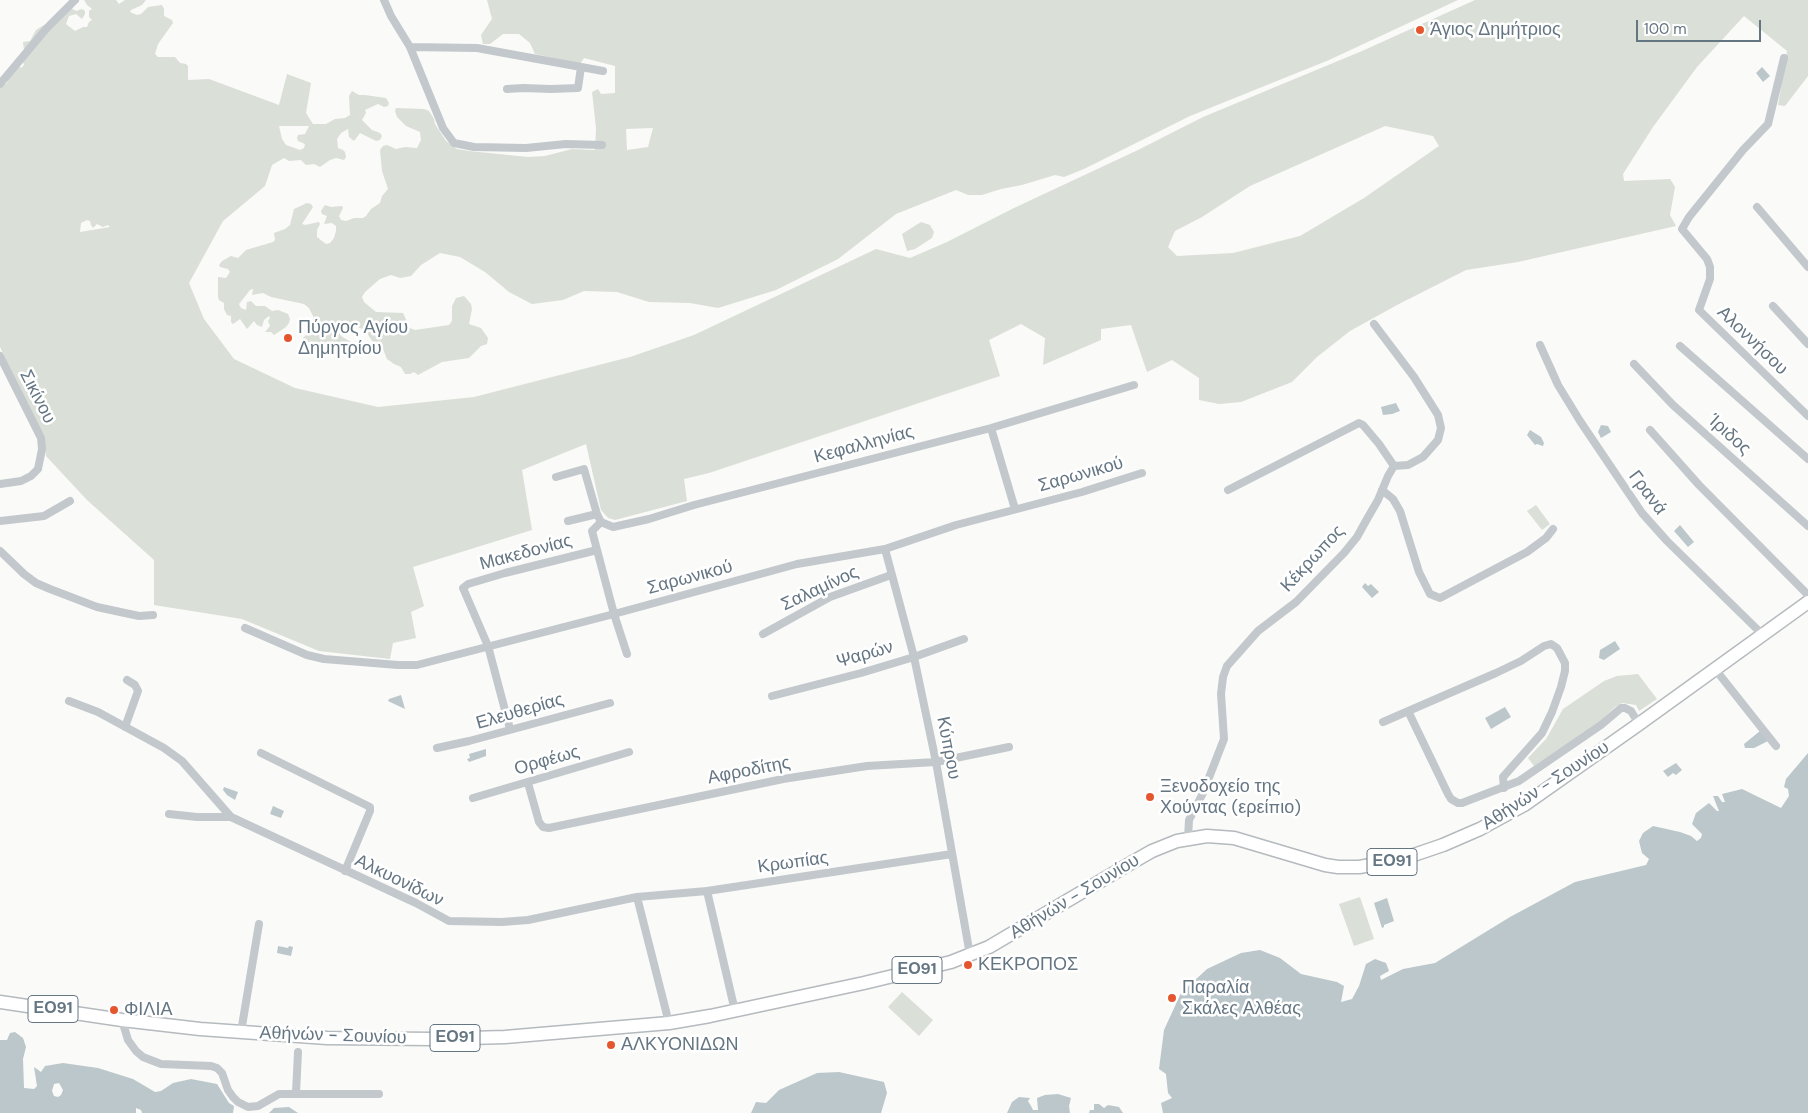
<!DOCTYPE html>
<html>
<head>
<meta charset="utf-8">
<style>
	body { margin:0 }
	#map { position:relative; width:1808px; height:1113px; overflow:hidden; background:#fafaf8; font-family:"DM Sans",sans-serif }
	canvas { display:block }
	.scale { position:absolute; left:1636px; top:20px; width:125px; height:22px; box-sizing:border-box; border:2px solid #657683; border-top:0; padding-left:6px; font-size:15px; line-height:18px; white-space:nowrap; color:#657683; -webkit-text-stroke:4px #fff; paint-order:stroke }
</style>
</head>
<body>
<div id="map">
<canvas width="1808" height="1113"></canvas>
<div class="scale">100 m</div>
</div>
<script>
const g = document.querySelector('canvas').getContext('2d');
g.lineJoin = 'round';
function fill(path, color) {
  g.fillStyle = color;
  g.fill(path, 'evenodd');
}
function shape(rows) {
  const path = new Path2D();
  for (const r of rows) {
    path.moveTo(r[0], r[1]);
    for (let i = 2; i < r.length; i += 2) path.lineTo(r[i], r[i + 1]);
  }
  return path;
}
function strokePath(path, color, width, dash) {
  g.strokeStyle = color;
  g.lineWidth = width;
  g.lineCap = dash ? 'butt' : 'round';
  g.setLineDash(dash || []);
  g.stroke(path);
}
function drawText(font, color, halo, rows, align = 'center') {
  g.font = font + ' "DM Sans",sans-serif';
  g.lineWidth = 5;
  g.setLineDash([]);
  g.textBaseline = 'middle';
  g.strokeStyle = halo;
  g.fillStyle = color;
  for (const [text, x, y, turn = 0] of rows) {
    g.save();
    g.translate(x, y);
    g.rotate((+turn || 0) * Math.PI / 180);
    g.textAlign = isNaN(turn) ? turn : align;
    if (halo) g.strokeText(text, 0, 0);
    g.fillText(text, 0, 0);
    g.restore();
  }
}
const green = shape([
	[84,0,116,0,119,4,125,0,146,0,142,5,131,10,130,12,137,15,141,14,148,7,162,5,164,9,164,16,172,20,173,23,158,44,155,54,158,57,175,57,180,63,186,64,188,66,188,80,209,79,279,105,287,74,311,83,306,113,313,124,326,124,335,119,345,118,350,115,349,96,352,91,359,95,365,95,386,98,389,103,388,106,384,107,378,104,365,110,366,113,362,120,372,130,380,133,382,136,380,140,376,141,360,133,354,141,349,137,348,129,341,133,337,139,338,148,343,150,345,152,346,157,344,160,336,158,330,160,320,167,314,164,306,165,301,160,289,161,284,158,272,165,265,186,223,221,189,283,204,319,234,359,295,388,378,407,474,397,630,357,694,335,876,249,910,258,947,242,1014,208,1138,150,1203,117,1362,51,1475,0,1808,0,1808,76,1785,106,1778,105,1787,51,1744,16,1697,67,1653,127,1623,174,1624,181,1670,179,1675,187,1670,215,1676,226,1518,262,1466,270,1397,305,1350,331,1317,357,1292,382,1241,402,1219,404,1199,400,1199,378,1172,360,1147,372,1131,325,1101,329,1101,340,1043,365,1045,338,1021,324,989,340,1000,376,709,473,684,479,687,501,615,520,608,518,601,510,586,444,522,470,532,530,413,567,424,606,411,612,416,638,393,643,390,659,319,651,242,619,154,605,154,560,87,500,46,456,44,438,0,347,0,85,6,84,8,81,6,79,19,66,21,68,24,65,23,62,25,59,23,42,30,41,36,30,44,25,52,24,70,9,73,9,76,11,82,9,85,11,85,14,82,19,76,14,69,16,66,24,75,31,83,27,87,27,89,22,92,20,89,17,89,11,92,9,87,5],
	[279,126,309,126,305,134,298,135,297,138,298,141,305,144,304,148,300,150,286,145,282,139],
	[1385,126,1433,136,1439,146,1364,198,1300,236,1233,253,1177,256,1168,247,1175,231,1202,217,1250,186],
	[87,220,90,221,91,225,93,228,97,224,103,227,108,225,110,227,80,232,81,223],
	[487,0,1458,0,1329,60,1190,116,1084,169,1064,177,1055,175,1022,185,1001,189,982,195,968,195,956,190,896,214,838,259,776,290,718,308,690,303,649,302,617,292,584,291,563,300,532,304,509,292,485,272,460,257,440,253,421,265,411,276,400,278,391,275,380,279,365,292,362,297,364,302,376,312,403,313,410,328,415,330,449,325,452,321,452,306,456,298,464,296,471,304,472,309,469,324,481,328,488,338,487,344,481,346,469,358,442,362,418,375,414,372,410,374,405,374,401,367,394,364,387,359,383,349,374,344,365,330,350,324,339,327,339,333,341,336,359,347,356,354,339,348,306,342,303,338,307,334,314,332,311,325,315,320,309,308,304,304,271,297,263,293,252,295,253,289,250,290,239,304,241,308,246,310,247,302,251,301,256,306,265,306,272,311,278,310,288,314,290,319,289,323,286,327,274,335,271,332,265,332,270,326,268,321,270,318,269,316,264,320,262,327,257,325,254,321,247,329,240,319,233,324,231,322,231,316,227,315,224,309,224,303,219,300,218,297,218,277,226,278,230,272,228,269,220,267,219,265,222,261,231,256,238,258,246,250,273,242,275,240,274,233,285,229,290,225,294,209,307,203,311,204,313,207,302,224,305,225,319,222,320,224,317,230,317,237,326,244,330,243,334,238,336,231,336,226,332,223,324,224,327,216,322,214,321,211,325,205,331,207,342,206,343,208,339,216,341,220,346,221,354,218,363,218,366,216,371,209,380,203,382,196,388,189,382,171,380,150,383,146,387,145,396,149,405,147,417,148,421,140,420,132,406,126,397,117,395,111,396,108,424,109,429,111,434,119,435,124,446,141,457,149,469,151,528,157,545,156,572,149,595,150,596,128,592,92,598,89,601,94,615,93,615,66,584,58,580,64,535,54,530,43,519,34,503,34,490,44,483,44,481,35,492,19],
	[653,128,648,147,627,150,626,129],
	[921,222,930,225,934,232,932,238,915,249,907,251,902,234],
	[1536,505,1550,524,1542,530,1527,511],
	[1638,674,1657,699,1639,711,1636,705,1622,703,1615,707,1596,725,1534,766,1528,758,1546,739,1563,709,1604,681,1617,676],
	[1360,897,1374,939,1354,946,1339,904],
	[902,992,933,1020,919,1036,888,1007]
]);
const water = shape([
	[1762,67,1770,76,1763,82,1756,73],
	[1396,403,1400,411,1392,414,1383,415,1381,407],
	[1601,425,1608,426,1611,432,1601,438,1598,432],
	[1530,430,1541,437,1544,443,1543,446,1537,444,1535,445,1527,435],
	[1680,525,1694,542,1688,547,1674,531],
	[1365,583,1368,586,1371,584,1379,592,1372,598,1362,587],
	[1615,641,1620,649,1604,660,1599,658,1600,650],
	[401,695,405,709,388,701,389,699],
	[1505,707,1511,717,1491,729,1485,718],
	[1760,731,1768,741,1754,748,1745,748,1744,744],
	[486,749,486,756,469,762,467,759,470,758,469,754],
	[1808,753,1808,1113,1163,1113,1161,1103,1172,1098,1168,1093,1166,1074,1159,1069,1164,1030,1181,993,1207,969,1241,953,1260,950,1280,958,1301,974,1337,982,1344,986,1341,1002,1352,999,1359,986,1366,964,1375,959,1386,963,1389,971,1380,976,1381,980,1403,969,1435,963,1510,917,1575,882,1646,865,1649,859,1642,853,1639,841,1643,833,1653,826,1680,832,1691,836,1697,841,1701,838,1702,834,1692,824,1696,813,1709,803,1717,811,1719,811,1713,796,1718,796,1722,802,1725,802,1722,794,1742,789,1781,808,1789,796,1788,789,1784,787,1786,779],
	[1676,763,1682,770,1676,775,1673,773,1668,777,1663,771],
	[224,787,238,792,235,800,227,795,223,790],
	[273,806,284,811,281,818,270,814],
	[1387,898,1394,921,1384,925,1384,927,1382,928,1374,903],
	[278,946,288,948,289,946,293,947,291,956,277,953],
	[15,1032,23,1038,26,1047,23,1059,24,1088,34,1089,37,1086,34,1067,41,1072,45,1066,63,1063,98,1068,133,1079,155,1092,161,1091,173,1083,191,1079,217,1084,229,1103,234,1106,233,1113,142,1113,141,1110,136,1108,136,1113,0,1113,0,1040,7,1040,10,1033],
	[59,1083,63,1090,61,1095,58,1097,54,1096,52,1091,54,1084],
	[839,1072,884,1082,887,1093,881,1113,751,1113,756,1102,766,1103,779,1090,817,1073],
	[1058,1094,1071,1098,1069,1106,1070,1113,1007,1113,1012,1102,1019,1097,1030,1098,1028,1101,1031,1106,1033,1110,1038,1110,1037,1098,1045,1095],
	[1094,1104,1099,1104,1104,1108,1108,1105,1119,1107,1123,1113,1089,1113,1090,1110,1094,1110],
	[289,1107,298,1113,269,1113,274,1108]
]);
const minor = shape([
	[384,0,391,16,410,47,443,128,454,143,474,147,526,148,566,144,602,145],
	[410,47,477,48,603,71],
	[1784,58,1768,124,1743,150,1689,217,1682,229,1707,259,1710,267,1710,279,1699,310,1808,416],
	[0,84,46,29,75,0],
	[507,89,523,88,551,89,578,88,581,67],
	[1757,207,1808,267],
	[1773,306,1808,344],
	[1540,345,1558,385,1580,421,1642,513,1667,541,1763,635],
	[1680,346,1808,459],
	[0,356,41,438,42,449,38,469,31,476,21,481,0,484],
	[1634,364,1673,405,1808,526],
	[991,428,1015,509],
	[1650,430,1699,485,1808,595],
	[556,477,584,469,597,514,601,522],
	[1228,490,1359,423,1363,425,1379,444,1394,466],
	[1382,490,1393,499,1400,511,1419,572,1430,594,1440,598,1527,552,1546,538,1553,529],
	[0,521,44,516,70,501],
	[568,521,597,514],
	[601,522,613,527,649,519,694,505,991,428,1134,385],
	[601,522,592,531,614,614,627,654],
	[885,549,914,657,936,762,970,955],
	[0,551,24,574,36,583,50,589,97,607,139,616,153,615],
	[245,628,307,655,324,659,398,665,417,665,614,614,797,564,885,549,956,525,1082,492,1142,473],
	[763,634,830,597,891,575],
	[1715,669,1776,746],
	[772,696,861,673,914,657,964,639],
	[69,701,98,712,164,748,182,761,231,817,416,903,449,921,502,922,528,920,637,897,707,891,952,854],
	[1408,711,1448,794,1451,799,1458,803,1462,803,1519,781,1601,725,1621,708,1625,708,1631,711,1639,724],
	[1383,722,1496,673,1521,661,1544,646,1551,644,1557,648,1565,663,1565,671,1561,687,1552,712,1542,733,1503,777,1504,788],
	[125,727,138,691,135,685,127,680],
	[510,729,488,646,463,588,468,584,505,573,597,550],
	[437,748,469,741,610,703],
	[261,753,370,807,370,811,345,871],
	[528,783,539,822,543,827,549,828,783,779,867,766,936,762,1009,747],
	[473,798,629,752],
	[169,814,197,817,231,817],
	[1188,838,1189,820,1203,793,1224,739,1221,694,1223,677,1227,666,1258,631,1296,602,1344,553,1357,537,1367,519,1378,500,1388,476,1394,466,1408,465,1423,457,1438,440,1441,428,1438,415,1414,377,1374,324],
	[707,891,735,1011],
	[637,897,669,1023],
	[122,1020,128,1040,136,1051,143,1057,161,1064,211,1066,217,1068,222,1073,228,1090,233,1097,238,1102,248,1107,258,1106,279,1094,379,1094],
	[241,1032,259,924],
	[296,1093,298,1052]
]);
const primary = shape([
	[0,1002,122,1020,200,1029,327,1038,433,1039,505,1037,669,1023,710,1016,864,983,951,962,989,947,1131,863,1152,851,1177,841,1207,836,1234,838,1325,865,1338,867,1359,867,1396,861,1443,845,1480,829,1524,805,1639,724,1808,602]
]);
const markers = [
	[1420,30,5,"#e4572e"],
	[288,338,5,"#e4572e"],
	[1150,797,5,"#e4572e"],
	[968,965,5,"#e4572e"],
	[1172,998,5,"#e4572e"],
	[114,1010,5,"#e4572e"],
	[611,1045,5,"#e4572e"]
];
const shields = [
	[1392,862,50],
	[917,970,50],
	[53,1009,50],
	[455,1038,50]
];
const shieldNames = [
	["ΕΟ91",1392,862],
	["ΕΟ91",917,970],
	["ΕΟ91",53,1009],
	["ΕΟ91",455,1038]
];
const poiNames = [
	["Άγιος Δημήτριος",1430,30],
	["Πύργος Αγίου",298,328],
	["Δημητρίου",298,349],
	["Ξενοδοχείο της",1160,787],
	["Χούντας (ερείπιο)",1160,808],
	["ΚΕΚΡΟΠΟΣ",978,965],
	["Παραλία",1182,988],
	["Σκάλες Αλθέας",1182,1009],
	["ΦΙΛΙΑ",124,1010],
	["ΑΛΚΥΟΝΙΔΩΝ",621,1045]
];
const streetNames = [
	["Αλοννήσου",1752,341,44],
	["Σικίνου",37,397,63],
	["Ίριδος",1729,435,42],
	["Κεφαλληνίας",864,445,-15],
	["Σαρωνικού",1081,475,-16],
	["Γρανά",1647,493,53],
	["Μακεδονίας",526,553,-15],
	["Κέκρωπος",1313,559,-47],
	["Σαρωνικού",690,578,-15],
	["Σαλαμίνος",820,589,-25],
	["Ψαρών",865,655,-16],
	["Ελευθερίας",520,712,-16],
	["Κύπρου",948,748,79],
	["Ορφέως",547,761,-16],
	["Αφροδίτης",749,771,-11],
	["Αθήνών - Σουνίου",1546,786,-33],
	["Κρωπίας",793,863,-8],
	["Αλκυονίδων",399,881,26],
	["Αθήνών - Σουνίου",1075,897,-31],
	["Αθήνών - Σουνίου",333,1036,2]
];
fill(green, '#dadfd7');
fill(water, '#bbc7cb');
strokePath(primary, '#b5babe', 15);
strokePath(minor, '#c3c8cc', 8);
strokePath(primary, '#fff', 12);
for (const [x, y, r, color] of markers) {
  const dot = new Path2D();
  dot.arc(x, y, r, 0, 2 * Math.PI);
  g.fillStyle = color;
  g.fill(dot);
  strokePath(dot, '#fff', 2);
}
for (const [x, y, w] of shields) {
  const box = new Path2D();
  box.roundRect(x - w / 2, y - 13.5, w, 27, 4);
  g.fillStyle = '#fff';
  g.fill(box);
  strokePath(box, '#657683', 1);
}
drawText('bold 16px', '#657683', null, shieldNames);
drawText('18px', '#657683', '#fff', poiNames, 'left');
drawText('18px', '#657683', '#fff', streetNames);
</script>
</body>
</html>
